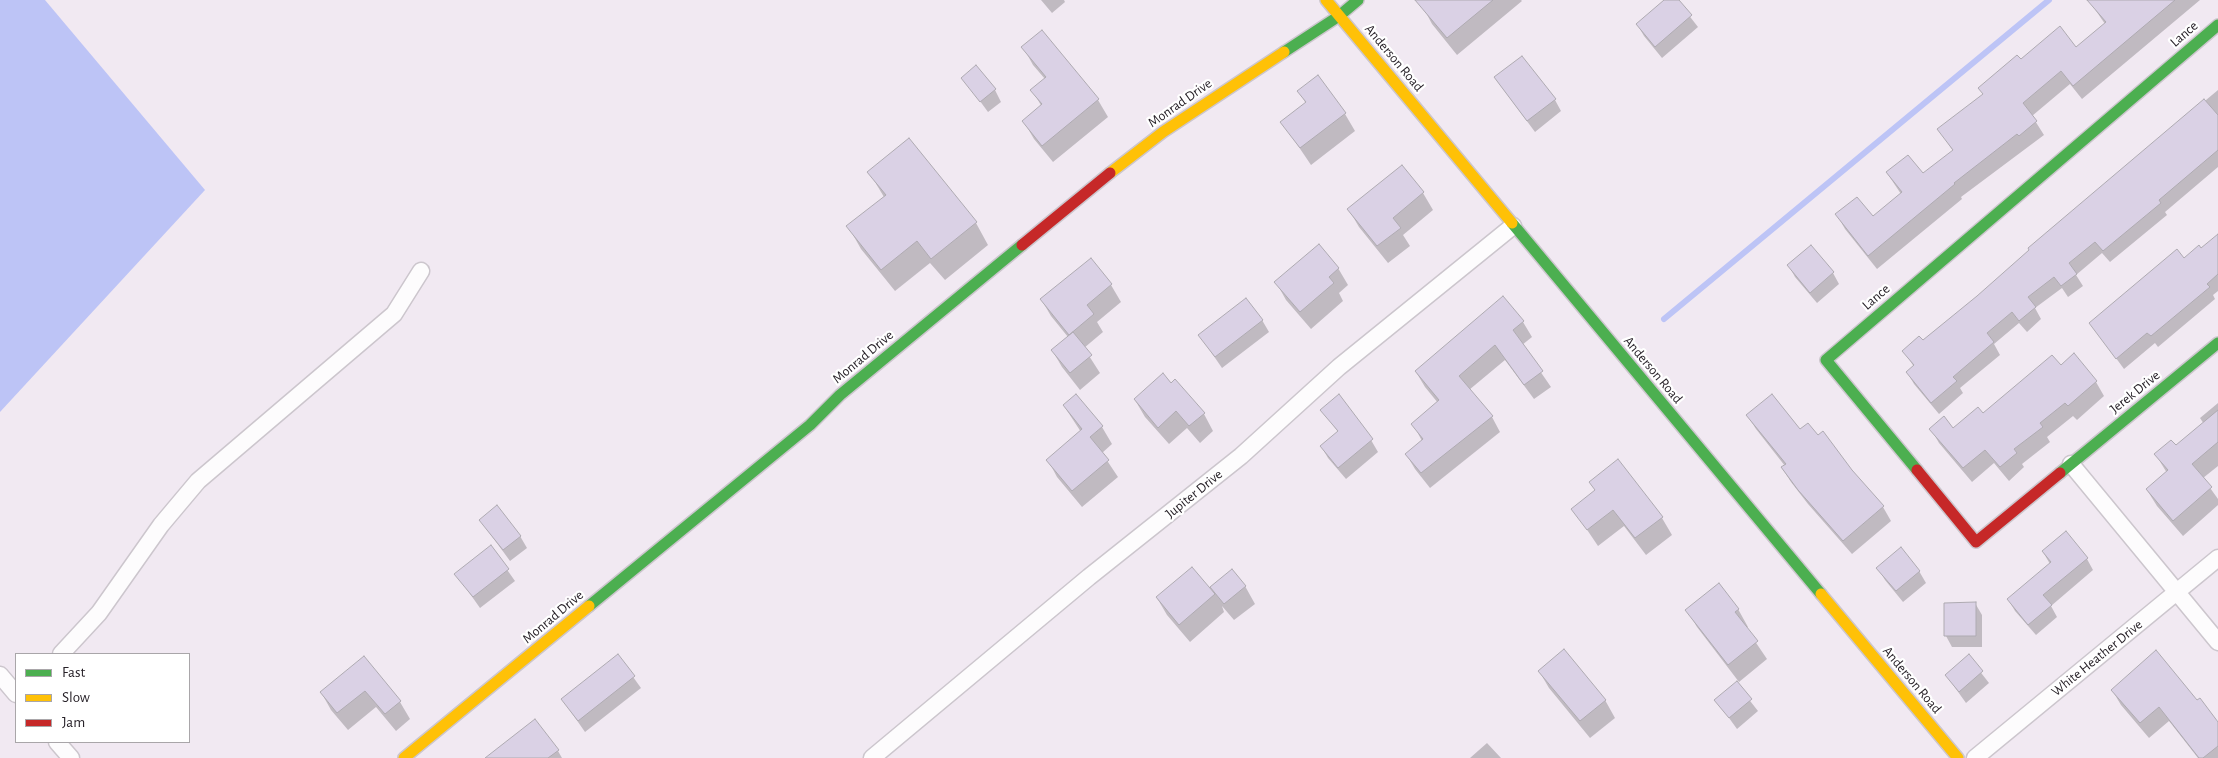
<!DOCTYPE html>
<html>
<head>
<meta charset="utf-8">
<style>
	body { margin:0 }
	#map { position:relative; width:2218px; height:758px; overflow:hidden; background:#f1e9f2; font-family:"Alegreya Sans",sans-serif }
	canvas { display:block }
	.legend { position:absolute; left:15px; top:653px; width:175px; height:90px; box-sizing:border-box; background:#fff; border:1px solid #a9a6a9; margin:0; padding:6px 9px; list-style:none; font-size:15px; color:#272128 }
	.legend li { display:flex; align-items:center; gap:10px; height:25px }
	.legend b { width:25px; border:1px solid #a9a6a9 }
</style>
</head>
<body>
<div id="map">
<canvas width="2218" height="758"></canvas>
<ul class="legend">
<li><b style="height:6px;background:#4caf50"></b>Fast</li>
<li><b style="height:6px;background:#ffc107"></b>Slow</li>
<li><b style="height:6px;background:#c62828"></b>Jam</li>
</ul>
</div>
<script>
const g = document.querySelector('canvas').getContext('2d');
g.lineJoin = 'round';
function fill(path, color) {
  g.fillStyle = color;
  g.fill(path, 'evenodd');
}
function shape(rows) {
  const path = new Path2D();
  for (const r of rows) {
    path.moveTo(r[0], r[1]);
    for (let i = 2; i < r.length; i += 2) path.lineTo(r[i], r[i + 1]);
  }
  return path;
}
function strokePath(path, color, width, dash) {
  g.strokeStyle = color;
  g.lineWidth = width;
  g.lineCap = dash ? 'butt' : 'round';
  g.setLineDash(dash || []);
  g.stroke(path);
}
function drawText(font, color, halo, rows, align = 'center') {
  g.font = font + ' "Alegreya Sans",sans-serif';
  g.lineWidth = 4.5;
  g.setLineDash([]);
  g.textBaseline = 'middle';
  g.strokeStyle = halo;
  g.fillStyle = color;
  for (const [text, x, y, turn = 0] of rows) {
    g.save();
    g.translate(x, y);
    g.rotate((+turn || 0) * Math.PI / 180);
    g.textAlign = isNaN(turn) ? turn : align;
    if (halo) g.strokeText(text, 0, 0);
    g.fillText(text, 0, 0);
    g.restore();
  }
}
const water = shape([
	[0,0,45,0,205,190,0,412]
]);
const shadow = shape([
	[1041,0,1064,0,1065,2,1052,13],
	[1431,0,1521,0,1522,1,1457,55,1432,24,1423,7],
	[1666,0,1677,0,1698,27,1662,58,1644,36,1637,24],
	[2093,0,2200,0,2082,99,2070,84,2032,116,2044,135,1961,197,1962,199,1877,269,1845,229,1837,215,1873,218,1901,194,1887,173,1923,175,1953,151,1939,130,1984,95,1980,88,2021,61,2076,48,2105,24,2090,2],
	[1023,47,1098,100,1108,117,1053,162,1034,139,1024,122,1042,107,1032,90,1045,79,1033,65],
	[1317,77,1345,114,1355,131,1311,165,1282,122,1306,104,1299,91],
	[963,78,995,90,1001,102,988,112],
	[1495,78,1555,100,1561,111,1535,132],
	[2218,90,2218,167,2165,212,2167,215,2110,262,2102,253,2076,275,2083,286,2068,297,2062,288,2035,308,2041,319,2027,332,2019,323,1994,344,2000,355,1960,388,1963,393,1939,414,1914,384,1907,372,1914,367,1904,351,1923,342,1978,297,2098,190],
	[1402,167,1423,193,1433,210,1403,235,1410,246,1388,263,1359,227,1349,210],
	[869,172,976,223,988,245,945,280,930,263,895,291,861,249,848,226,884,197],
	[2218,236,2218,291,2213,295,2215,299,2158,347,2155,343,2124,369,2091,324,2201,250],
	[1091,259,1111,285,1121,302,1097,322,1103,332,1084,348,1100,373,1080,390,1062,367,1052,350,1068,337,1051,316,1041,299],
	[1789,266,1833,273,1839,284,1817,303,1795,277],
	[1338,268,1348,285,1339,293,1343,301,1311,329,1286,300,1276,282],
	[1503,298,1523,322,1532,337,1522,345,1551,387,1534,399,1505,360,1469,390,1492,417,1500,432,1430,488,1415,469,1406,454,1422,441,1413,424,1438,403,1425,387,1416,372],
	[1262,320,1269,332,1222,368,1200,336],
	[2074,355,2096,382,2104,396,2077,420,2073,416,2047,437,2050,442,2022,464,2024,467,2009,481,1994,463,1972,482,1939,443,1931,429,1953,430,1983,414,2061,367],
	[1171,384,1204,414,1213,431,1200,443,1187,428,1169,444,1145,417,1135,400],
	[1076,396,1102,427,1112,444,1102,453,1118,477,1082,507,1057,477,1048,460,1081,432,1064,406],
	[2218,403,2218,466,2203,478,2218,499,2218,505,2183,536,2157,506,2147,490,2167,473,2156,455,2176,447,2204,424,2200,418],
	[1322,410,1371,440,1378,452,1346,479,1328,458,1321,446,1338,432],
	[1747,415,1818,437,1851,471,1883,507,1891,521,1852,554,1808,504,1791,482,1782,468,1785,466,1756,429],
	[1618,461,1662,518,1672,535,1646,555,1624,526,1598,546,1573,509,1596,491,1590,482],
	[480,520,520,536,527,548,510,561],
	[491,547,515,581,480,608,456,574],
	[2043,552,2087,559,2093,570,2051,606,2057,617,2036,635,2015,611,2008,599,2050,564],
	[1878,568,1919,571,1926,583,1903,602,1885,580],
	[1245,586,1255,604,1234,620,1222,606,1224,612,1190,642,1167,615,1157,598,1213,593,1211,588],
	[1975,603,1982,615,1982,647,1952,647,1946,636],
	[1738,609,1748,627,1746,628,1767,659,1739,682,1697,627,1687,610],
	[618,656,641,688,585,732,562,699],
	[1968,656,1989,683,1966,703,1946,675],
	[364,657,400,702,410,719,396,731,376,707,348,730,331,710,321,692],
	[1539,671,1605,700,1615,718,1590,738,1549,688],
	[1736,683,1758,711,1737,729,1716,700],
	[2112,690,2197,702,2218,724,2218,758,2198,758,2169,721,2149,738,2121,705],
	[1487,743,1501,758,1470,758],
	[558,751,562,758,501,758]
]);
const stream = shape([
	[1664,319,2049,0]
]);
const building = shape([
	[1415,0,1493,0,1447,38,1415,0],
	[1664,0,1679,0,1692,15,1655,47,1636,24,1664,0],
	[2087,0,2175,0,2073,86,2061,71,2023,103,2037,121,2019,136,2017,134,1954,183,1955,184,1868,256,1835,214,1857,197,1873,216,1902,192,1886,172,1908,155,1923,173,1953,150,1937,129,1983,94,1978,88,2017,55,2021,59,2060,26,2076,47,2106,22,2087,0],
	[1042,30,1099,99,1042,146,1022,121,1042,104,1030,90,1046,77,1021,47,1042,30],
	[1522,56,1556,99,1527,121,1494,77,1522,56],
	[976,65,996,89,980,102,961,78,976,65],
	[1318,75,1346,113,1300,148,1280,122,1306,102,1297,91,1318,75],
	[2204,99,2218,115,2218,150,2159,200,2161,203,2103,251,2095,242,2069,263,2077,274,2061,286,2054,277,2028,297,2036,307,2019,321,2012,312,1987,333,1994,342,1953,377,1957,381,1931,403,1906,372,1914,365,1902,351,1919,336,1923,340,1977,296,2029,250,2028,248,2204,99],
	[909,138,977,222,931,259,917,241,881,270,846,226,886,195,867,172,909,138],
	[1402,165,1424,192,1393,218,1401,228,1377,246,1347,209,1402,165],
	[2218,234,2218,274,2207,284,2210,287,2151,336,2147,333,2116,359,2089,323,2177,249,2184,258,2199,245,2201,248,2218,234],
	[1319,244,1339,268,1329,277,1334,283,1300,312,1274,282,1319,244],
	[1811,245,1834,272,1810,293,1787,265,1811,245],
	[1091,258,1112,284,1087,305,1094,314,1069,335,1040,299,1091,258],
	[1503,296,1524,321,1513,330,1543,371,1524,385,1495,345,1459,376,1493,416,1421,473,1405,454,1423,439,1411,424,1439,400,1415,371,1503,296],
	[1246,298,1263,320,1215,357,1198,335,1246,298],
	[1073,332,1092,355,1070,373,1051,350,1073,332],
	[2074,353,2097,381,2068,406,2065,403,2040,423,2043,427,2014,449,2017,453,2000,467,1985,450,1963,468,1929,429,1944,416,1953,428,1978,407,1983,413,2052,355,2061,365,2074,353],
	[1163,373,1171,383,1175,379,1205,413,1189,426,1176,411,1158,428,1134,399,1163,373],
	[1076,394,1103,426,1090,437,1109,460,1072,491,1046,460,1082,429,1063,405,1076,394],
	[1339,394,1373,439,1338,468,1320,446,1338,431,1320,410,1339,394],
	[1772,394,1800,429,1808,423,1818,435,1823,431,1852,470,1884,506,1843,541,1798,490,1781,467,1786,464,1746,415,1772,394],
	[2218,410,2218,442,2192,464,2212,487,2173,521,2146,489,2168,470,2154,454,2171,440,2176,445,2218,410],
	[1618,459,1663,517,1635,538,1613,510,1587,530,1571,509,1595,490,1589,482,1618,459],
	[497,505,521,536,503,550,479,520,497,505],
	[2066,531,2088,558,2043,595,2052,605,2028,625,2007,599,2051,562,2042,551,2066,531],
	[491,545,509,569,473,597,454,574,491,545],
	[1901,547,1920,571,1896,591,1876,568,1901,547],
	[1192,567,1215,594,1179,625,1156,597,1192,567],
	[1232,569,1246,586,1224,604,1210,587,1232,569],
	[1719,583,1739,609,1735,612,1758,641,1728,665,1685,610,1719,583],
	[1976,602,1976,636,1944,636,1944,603,1976,602],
	[1564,649,1606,700,1580,721,1538,671,1564,649],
	[2156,650,2197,700,2200,698,2218,722,2218,746,2203,758,2199,758,2159,707,2140,723,2111,690,2156,650],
	[618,654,635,676,578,721,561,699,618,654],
	[1969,654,1983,671,1959,692,1945,675,1969,654],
	[364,656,401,701,385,714,365,691,337,713,320,692,364,656],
	[1737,681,1752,699,1729,718,1714,700,1737,681],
	[535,719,559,750,548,758,485,758,535,719]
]);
const street = shape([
	[2071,464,2218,642],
	[61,654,99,613,161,525,198,481,394,314,421,271],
	[0,675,16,694],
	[57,742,71,758],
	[872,758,1089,577,1241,456,1339,367,1513,226],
	[1975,758,2218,558]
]);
const fast = shape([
	[1284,52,1339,16,1358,0],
	[1512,223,1821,594],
	[1917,470,1826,360,2218,25],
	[2060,473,2218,343],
	[589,606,810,425,840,395,1022,245]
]);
const slow = shape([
	[1326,0,1512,223],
	[1110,173,1163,132,1284,52],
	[1821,594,1958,758],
	[404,758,589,606]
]);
const jam = shape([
	[1022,245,1110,173],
	[1917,470,1976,542,2060,473]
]);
const streetNames = [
	["Lance",2184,34,-41],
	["Anderson Road",1394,58,50],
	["Monrad Drive",1180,103,-35],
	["Lance",1876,297,-41],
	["Monrad Drive",863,357,-40],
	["Anderson Road",1653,370,50],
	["Jerek Drive",2135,392,-39],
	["Jupiter Drive",1194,494,-39],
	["Monrad Drive",553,617,-40],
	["White Heather Drive",2097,658,-39],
	["Anderson Road",1912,680,50]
];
fill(water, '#bdc4f6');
fill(shadow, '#0003');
strokePath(stream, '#bdc4f6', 6);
fill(building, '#dad1e5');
strokePath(building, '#aeaab1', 1);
strokePath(street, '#ccc6cd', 19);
strokePath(fast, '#ccc6cd', 14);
strokePath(slow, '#ccc6cd', 14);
strokePath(jam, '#ccc6cd', 14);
strokePath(street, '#fdfcfd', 16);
strokePath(fast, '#4caf50', 11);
strokePath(slow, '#ffc107', 11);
strokePath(jam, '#c62828', 11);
drawText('14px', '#272128', '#fff', streetNames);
</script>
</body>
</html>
